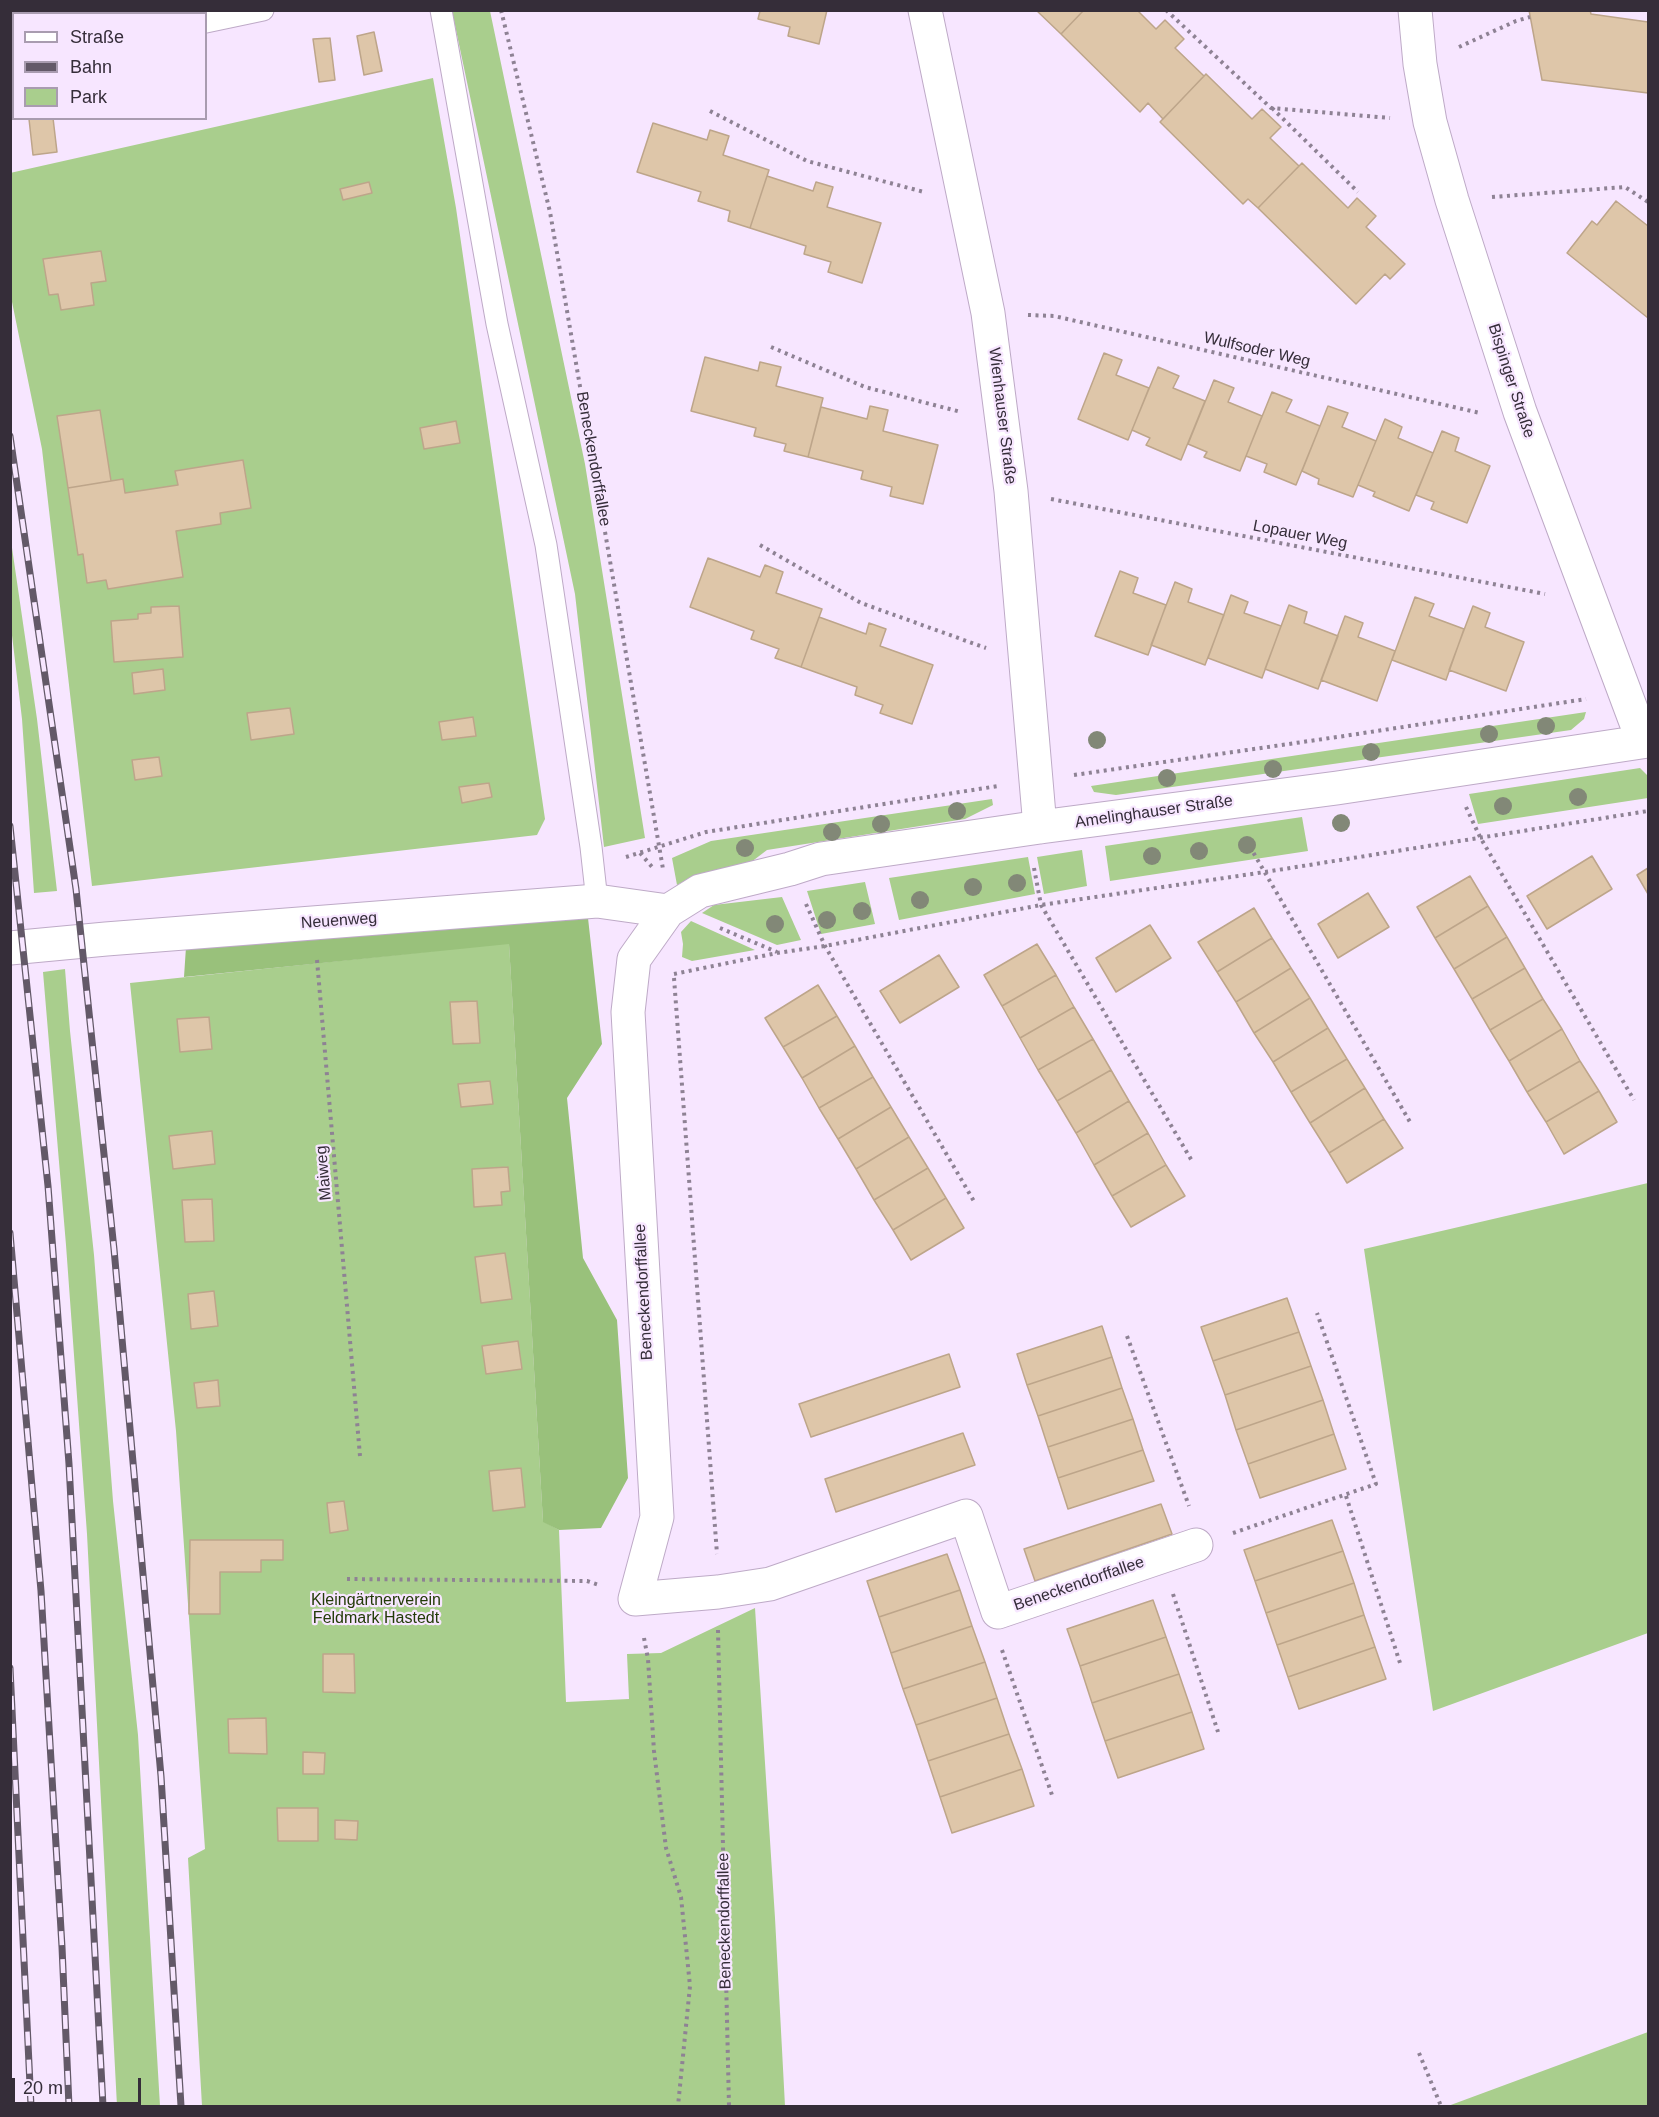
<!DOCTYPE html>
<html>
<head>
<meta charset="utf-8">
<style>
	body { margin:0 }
	#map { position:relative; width:1659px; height:2117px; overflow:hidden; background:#f7e6ff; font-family:Helvetica,sans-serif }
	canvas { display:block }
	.frame { position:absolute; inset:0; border:12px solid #352d39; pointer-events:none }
	.legend { position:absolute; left:12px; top:12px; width:195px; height:108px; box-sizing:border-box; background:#f7e6ff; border:2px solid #a99cb0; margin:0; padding:8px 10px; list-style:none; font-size:18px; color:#352d39 }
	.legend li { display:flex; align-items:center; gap:12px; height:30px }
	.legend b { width:30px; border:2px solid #a99cb0 }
	.scale { position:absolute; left:12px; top:2078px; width:129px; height:27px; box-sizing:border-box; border:3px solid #352d39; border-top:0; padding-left:8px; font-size:18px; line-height:21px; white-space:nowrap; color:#352d39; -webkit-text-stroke:4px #f7e6ff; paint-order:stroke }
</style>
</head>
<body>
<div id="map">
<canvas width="1659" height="2117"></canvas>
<div class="frame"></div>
<ul class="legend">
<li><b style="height:8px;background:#fff"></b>Straße</li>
<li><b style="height:8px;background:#635968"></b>Bahn</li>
<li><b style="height:16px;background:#a9ce8d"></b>Park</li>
</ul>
<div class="scale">20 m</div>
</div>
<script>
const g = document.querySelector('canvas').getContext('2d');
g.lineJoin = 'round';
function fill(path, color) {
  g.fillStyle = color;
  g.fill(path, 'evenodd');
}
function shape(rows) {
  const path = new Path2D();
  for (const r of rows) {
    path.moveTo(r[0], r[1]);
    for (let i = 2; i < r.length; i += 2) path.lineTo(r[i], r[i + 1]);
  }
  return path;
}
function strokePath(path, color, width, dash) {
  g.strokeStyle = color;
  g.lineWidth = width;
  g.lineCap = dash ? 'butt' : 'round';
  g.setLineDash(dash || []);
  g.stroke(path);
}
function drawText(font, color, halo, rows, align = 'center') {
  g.font = font + ' Helvetica,sans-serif';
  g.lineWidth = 4.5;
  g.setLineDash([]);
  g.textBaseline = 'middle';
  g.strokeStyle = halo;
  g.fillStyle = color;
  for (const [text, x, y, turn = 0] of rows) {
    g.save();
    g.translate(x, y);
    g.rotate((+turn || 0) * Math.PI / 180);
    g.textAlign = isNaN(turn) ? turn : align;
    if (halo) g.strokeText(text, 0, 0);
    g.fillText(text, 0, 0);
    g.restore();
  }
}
const green = shape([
	[452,11,490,11,585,464,645,838,604,847,575,594],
	[433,78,456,208,545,819,537,835,92,886,42,449,11,297,10,173],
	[11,541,37,719,57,891,34,893,22,719,11,627],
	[1586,712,1584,719,1571,730,1116,795,1094,792,1091,786],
	[1640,768,1648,776,1648,798,1478,824,1469,794],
	[992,799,993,805,965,819,767,850,746,866,696,875,677,885,672,858,711,841],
	[1302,817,1308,851,1110,881,1105,846],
	[1082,850,1087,886,1044,894,1037,857],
	[1028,857,1035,894,899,920,889,878],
	[865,882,875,924,821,934,807,891],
	[782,897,801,940,777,945,702,913,714,905],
	[691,921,755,950,692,961,682,957,683,944,681,932],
	[509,943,543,1521,559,1530,566,1702,629,1699,627,1654,661,1653,755,1608,775,1918,785,2106,202,2106,188,1858,205,1849,176,1431,130,983],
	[65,969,70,1031,94,1255,113,1501,138,1735,160,2106,117,2106,87,1534,66,1245,43,972],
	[1648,1183,1648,1633,1433,1711,1364,1249],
	[1648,2032,1648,2106,1448,2106]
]);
const forest = shape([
	[588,918,602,1044,567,1098,583,1258,617,1320,628,1478,601,1528,559,1530,543,1522,509,944,184,977,186,947]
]);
const building = shape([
	[74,10,92,10,93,14,75,14,74,10],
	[758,10,827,10,819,44,788,36,790,27,758,19,760,11,758,10],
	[1036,10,1084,10,1061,34,1036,10],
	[1084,10,1137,10,1156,29,1165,20,1184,39,1175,48,1204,76,1163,119,1148,103,1140,112,1061,34,1084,10],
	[1529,10,1590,10,1591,14,1648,22,1648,93,1542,80,1529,10],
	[374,32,382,71,364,75,357,36,374,32],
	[330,38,335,80,319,82,313,39,330,38],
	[1206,74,1252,119,1262,109,1281,127,1270,138,1299,166,1258,208,1248,199,1243,204,1160,122,1206,74],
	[53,118,57,152,33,155,29,119,53,118],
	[653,123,707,140,710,130,729,136,723,155,769,170,750,228,728,221,730,211,698,201,701,192,637,172,653,123],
	[1302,163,1348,208,1357,198,1376,216,1366,227,1405,264,1390,279,1385,274,1356,304,1258,208,1302,163],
	[767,176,813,191,816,182,833,187,827,207,881,223,862,283,828,272,831,262,804,254,806,246,750,228,767,176],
	[369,182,372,193,343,200,340,189,369,182],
	[1616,201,1648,226,1648,318,1567,253,1592,221,1597,225,1616,201],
	[101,251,106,281,91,283,94,305,61,310,58,294,49,295,43,259,101,251],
	[1104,353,1122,360,1116,375,1149,388,1128,440,1078,419,1104,353],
	[705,357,758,371,760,362,781,367,776,386,823,398,808,457,784,451,786,444,754,436,756,428,691,411,705,357],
	[1158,367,1179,376,1173,388,1205,401,1181,460,1146,445,1150,438,1132,430,1158,367],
	[1214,380,1234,388,1228,402,1262,416,1240,471,1204,457,1207,452,1188,444,1214,380],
	[1272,392,1292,400,1286,412,1320,426,1296,485,1264,472,1267,464,1246,456,1272,392],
	[870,406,888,410,883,431,938,445,923,504,890,496,892,487,861,479,863,471,808,457,821,407,867,419,870,406],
	[1328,406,1348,413,1342,427,1376,441,1353,497,1318,484,1319,479,1302,471,1328,406],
	[100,410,111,481,68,488,57,416,100,410],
	[1385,419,1402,427,1398,438,1433,453,1409,511,1373,496,1375,492,1358,485,1385,419],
	[456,421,460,443,424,449,420,428,456,421],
	[1442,431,1459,438,1455,451,1490,466,1467,523,1431,509,1434,502,1416,495,1442,431],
	[243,460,251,508,220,513,221,524,176,531,183,577,108,589,106,580,87,583,83,554,78,555,68,488,123,479,125,493,178,485,175,471,243,460],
	[708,558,760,577,765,565,783,572,776,593,822,609,801,667,775,658,779,649,751,639,754,631,690,607,708,558],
	[1120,571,1138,578,1133,593,1166,605,1148,655,1095,636,1120,571],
	[1175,582,1192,589,1188,602,1224,615,1205,665,1151,645,1175,582],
	[1231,595,1248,602,1244,613,1281,626,1262,678,1208,658,1231,595],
	[1415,597,1434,604,1429,616,1464,629,1446,680,1392,660,1415,597],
	[1289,605,1307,612,1304,623,1338,636,1318,689,1265,669,1289,605],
	[179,606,183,657,114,662,111,621,138,619,138,614,151,613,151,607,179,606],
	[1473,606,1490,613,1485,627,1524,642,1506,691,1449,670,1473,606],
	[1345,616,1363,623,1358,637,1395,651,1377,701,1321,680,1345,616],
	[819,617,866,634,869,623,886,629,880,646,933,665,912,724,880,713,883,705,855,695,857,687,801,667,819,617],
	[163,669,165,690,134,694,132,673,163,669],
	[290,708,294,734,251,740,247,713,290,708],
	[473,717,476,736,442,740,439,722,473,717],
	[159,757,162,776,135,780,132,760,159,757],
	[489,783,492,797,462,803,459,787,489,783],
	[1592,856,1612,889,1547,929,1527,896,1592,856],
	[1648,868,1648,894,1637,875,1648,868],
	[1470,876,1488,906,1435,938,1417,907,1470,876],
	[1368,893,1389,927,1338,958,1318,924,1368,893],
	[1488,906,1507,937,1454,969,1435,938,1488,906],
	[1254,908,1272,938,1217,972,1198,942,1254,908],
	[1150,925,1171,958,1116,992,1096,958,1150,925],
	[1507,937,1525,968,1472,999,1454,969,1507,937],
	[1272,938,1291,968,1236,1002,1217,972,1272,938],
	[1037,944,1056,975,1002,1006,984,975,1037,944],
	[939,955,959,987,900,1023,880,991,939,955],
	[1291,968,1310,998,1254,1033,1236,1002,1291,968],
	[1525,968,1543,999,1490,1030,1472,999,1525,968],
	[1056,975,1074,1007,1020,1038,1002,1006,1056,975],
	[818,985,837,1016,783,1047,765,1018,818,985],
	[1310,998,1328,1028,1273,1062,1254,1033,1310,998],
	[1543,999,1562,1029,1509,1061,1490,1030,1543,999],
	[477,1001,480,1043,453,1044,450,1002,477,1001],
	[1074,1007,1093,1039,1038,1070,1020,1038,1074,1007],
	[837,1016,855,1046,802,1078,783,1047,837,1016],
	[209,1017,212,1049,180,1052,177,1019,209,1017],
	[1328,1028,1347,1059,1291,1092,1273,1062,1328,1028],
	[1562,1029,1580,1061,1527,1092,1509,1061,1562,1029],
	[1093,1039,1111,1070,1057,1101,1038,1070,1093,1039],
	[855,1046,873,1077,819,1108,802,1078,855,1046],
	[1347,1059,1365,1088,1310,1123,1291,1092,1347,1059],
	[1580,1061,1599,1091,1546,1122,1527,1092,1580,1061],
	[1111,1070,1129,1101,1076,1133,1057,1101,1111,1070],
	[873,1077,891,1107,838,1139,819,1108,873,1077],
	[490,1081,493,1104,461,1107,458,1084,490,1081],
	[1365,1088,1384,1119,1329,1153,1310,1123,1365,1088],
	[1599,1091,1617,1122,1564,1154,1546,1122,1599,1091],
	[1129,1101,1148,1133,1094,1165,1076,1133,1129,1101],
	[891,1107,909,1137,856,1169,838,1139,891,1107],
	[1384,1119,1403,1148,1347,1183,1329,1153,1384,1119],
	[212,1131,215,1164,173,1169,169,1136,212,1131],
	[1148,1133,1166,1165,1112,1196,1094,1165,1148,1133],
	[909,1137,928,1168,874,1200,856,1169,909,1137],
	[1166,1165,1185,1196,1131,1227,1112,1196,1166,1165],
	[508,1167,510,1191,501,1192,502,1205,474,1207,472,1169,508,1167],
	[928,1168,946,1198,893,1230,874,1200,928,1168],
	[946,1198,964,1228,911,1260,893,1230,946,1198],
	[212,1199,214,1241,185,1242,182,1200,212,1199],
	[505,1253,512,1299,481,1303,475,1257,505,1253],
	[214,1291,218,1326,191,1329,188,1294,214,1291],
	[1287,1298,1299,1332,1213,1361,1201,1327,1287,1298],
	[1102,1326,1112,1357,1027,1385,1017,1354,1102,1326],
	[1299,1332,1311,1366,1225,1395,1213,1361,1299,1332],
	[518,1341,522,1369,486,1374,482,1346,518,1341],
	[949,1354,960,1387,811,1437,799,1404,949,1354],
	[1112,1357,1122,1388,1038,1416,1027,1385,1112,1357],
	[1311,1366,1323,1400,1236,1430,1225,1395,1311,1366],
	[218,1380,220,1406,197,1408,194,1383,218,1380],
	[1122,1388,1133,1419,1048,1447,1038,1416,1122,1388],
	[1323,1400,1334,1434,1248,1464,1236,1430,1323,1400],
	[1133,1419,1143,1450,1058,1478,1048,1447,1133,1419],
	[963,1433,975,1465,836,1512,825,1479,963,1433],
	[1334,1434,1346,1469,1260,1498,1248,1464,1334,1434],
	[1143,1450,1154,1481,1068,1509,1058,1478,1143,1450],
	[521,1468,525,1507,493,1511,489,1471,521,1468],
	[344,1501,348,1530,330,1533,327,1503,344,1501],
	[1161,1504,1172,1534,1035,1581,1024,1549,1161,1504],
	[1332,1520,1343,1551,1255,1581,1244,1550,1332,1520],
	[190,1540,283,1540,283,1560,261,1560,261,1572,220,1572,220,1614,189,1614,190,1540],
	[1343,1551,1354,1583,1266,1613,1255,1581,1343,1551],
	[947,1554,960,1590,879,1617,867,1581,947,1554],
	[1354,1583,1364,1615,1277,1645,1266,1613,1354,1583],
	[960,1590,972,1626,891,1653,879,1617,960,1590],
	[1153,1600,1166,1637,1080,1666,1067,1629,1153,1600],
	[1364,1615,1375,1647,1288,1677,1277,1645,1364,1615],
	[972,1626,985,1662,903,1689,891,1653,972,1626],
	[1166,1637,1179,1674,1092,1703,1080,1666,1166,1637],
	[1375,1647,1386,1679,1299,1709,1288,1677,1375,1647],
	[323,1654,354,1654,355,1693,323,1692,323,1654],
	[985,1662,997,1698,916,1725,903,1689,985,1662],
	[1179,1674,1192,1712,1105,1741,1092,1703,1179,1674],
	[997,1698,1009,1734,928,1761,916,1725,997,1698],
	[1192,1712,1204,1749,1118,1778,1105,1741,1192,1712],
	[266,1718,267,1754,229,1753,228,1719,266,1718],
	[1009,1734,1022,1769,940,1797,928,1761,1009,1734],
	[303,1752,325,1753,324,1774,303,1774,303,1752],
	[1022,1769,1034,1806,952,1833,940,1797,1022,1769],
	[277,1808,318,1808,318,1841,278,1841,277,1808],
	[335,1820,358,1821,357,1840,335,1839,335,1820]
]);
const path = shape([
	[501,10,550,212,663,869],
	[1166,10,1271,108,1390,118],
	[1459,47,1516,21,1530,17],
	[1272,108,1358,192],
	[710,111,807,161,924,192],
	[1492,197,1625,187,1648,202],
	[1028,315,1054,316,1480,413],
	[771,347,865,387,961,412],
	[1051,499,1545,594],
	[760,545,861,603,986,648],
	[1074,775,1344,736,1586,699],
	[1466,807,1480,837,1634,1100],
	[1246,840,1410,1122],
	[640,853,653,868],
	[626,857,706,832,998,786],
	[1034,868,1041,905,1192,1161],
	[806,904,825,946,975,1203],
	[720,928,777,952],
	[317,960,360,1456],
	[674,974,777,953,825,946,1041,905,1265,872,1648,811],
	[674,978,717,1554],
	[1127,1336,1189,1506],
	[1346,1496,1400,1663],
	[1233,1533,1376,1484,1317,1313],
	[347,1579,587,1581,599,1585],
	[1173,1594,1218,1732],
	[718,1630,729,2106],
	[644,1638,648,1659,654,1751,666,1848,681,1897,690,1986,678,2106],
	[1002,1650,1052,1795],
	[1419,2053,1441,2106]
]);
const service = shape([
	[441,10,497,324,546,545,591,847,597,901],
	[206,22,263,10]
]);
const minor = shape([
	[925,10,988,313,1011,491,1040,827],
	[1415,10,1420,64,1430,122,1452,200,1520,412,1643,741],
	[10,948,106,939,597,901,668,911],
	[1196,1545,998,1612,966,1516,770,1584,718,1592,635,1599,657,1517,628,1012,634,959,668,911,700,891,790,869,821,859,1040,827,1337,788,1648,741]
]);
const rail = shape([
	[10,436,76,889,114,1249,161,1776,181,2106],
	[10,826,48,1186,69,1464,103,2106],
	[10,1233,41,1591,62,1947,69,2106],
	[10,1668,31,2106]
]);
const trees = [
	[1546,726],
	[1489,734],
	[1097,740],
	[1371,752],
	[1273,769],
	[1167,778],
	[1578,797],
	[1503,806],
	[957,811],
	[1341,823],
	[881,824],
	[832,832],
	[1247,845],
	[745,848],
	[1199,851],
	[1152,856],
	[1017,883],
	[973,887],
	[920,900],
	[862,911],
	[827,920],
	[775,924]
];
const streetNames = [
	["Wulfsoder Weg",1257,350,13],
	["Bispinger Straße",1511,381,72],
	["Wienhauser Straße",1002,416,83],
	["Beneckendorffallee",593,459,80],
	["Lopauer Weg",1300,535,11],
	["Amelinghauser Straße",1154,812,-8],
	["Neuenweg",339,921,-4],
	["Maiweg",324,1173,-95],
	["Beneckendorffallee",644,1292,-93],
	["Beneckendorffallee",1079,1584,-19],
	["Beneckendorffallee",725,1921,-91]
];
const parkNames = [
	["Kleingärtnerverein",376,1601],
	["Feldmark Hastedt",376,1619]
];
fill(green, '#a9ce8d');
fill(forest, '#99c17b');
fill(building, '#dec6a9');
strokePath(building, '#bda58a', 1.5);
strokePath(service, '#beaac7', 23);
strokePath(minor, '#beaac7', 35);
strokePath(path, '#8e8294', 4, [3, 4.5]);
strokePath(service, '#fff', 21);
strokePath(minor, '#fff', 33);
strokePath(rail, '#635968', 7);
strokePath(rail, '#f7e6ff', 4.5, [14]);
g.fillStyle = '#828877';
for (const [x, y] of trees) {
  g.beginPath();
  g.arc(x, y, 9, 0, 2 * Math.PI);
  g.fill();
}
drawText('16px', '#352d39', '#f7e6ff', streetNames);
drawText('16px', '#233b08', '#f7e6ff', parkNames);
</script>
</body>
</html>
